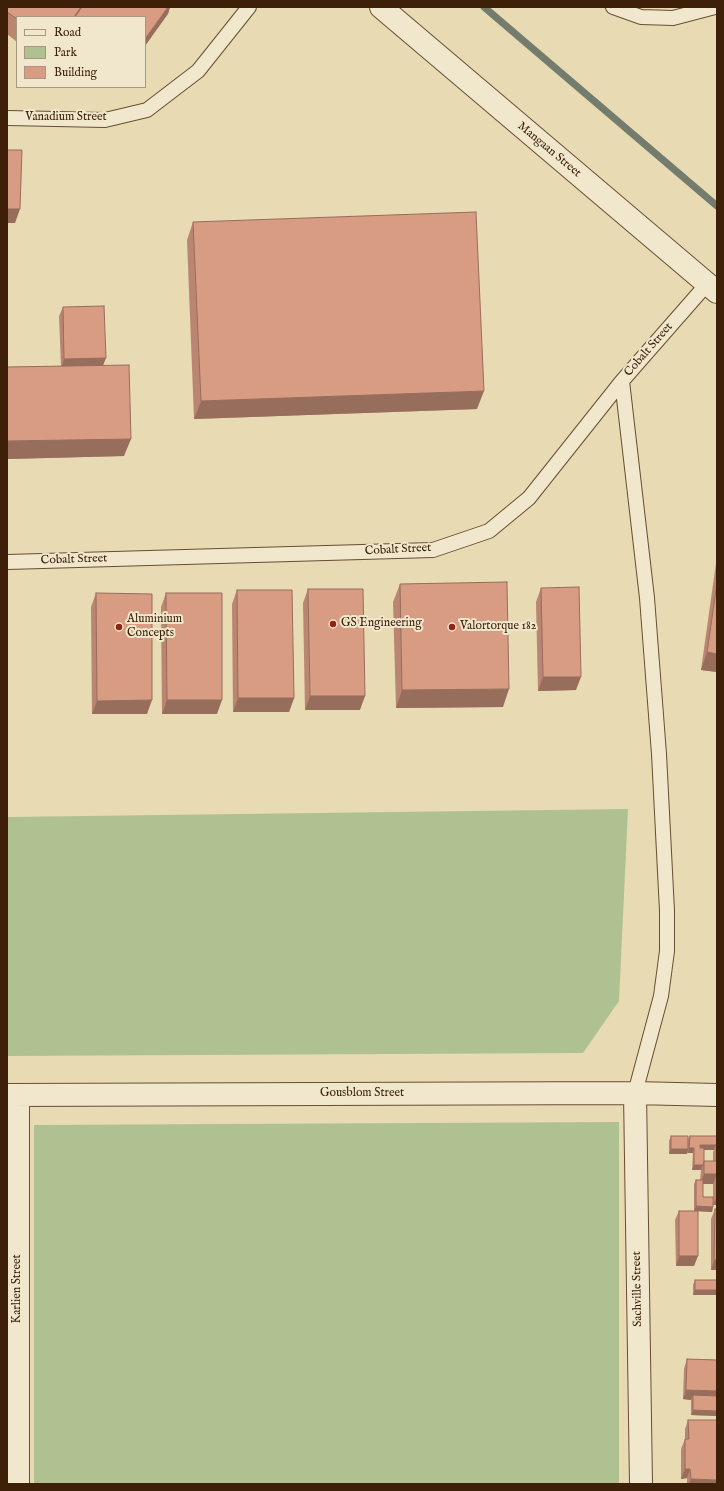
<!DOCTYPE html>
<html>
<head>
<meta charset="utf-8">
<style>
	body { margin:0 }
	#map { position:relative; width:724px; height:1491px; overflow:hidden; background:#e8dab2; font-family:"IM FELL English",serif }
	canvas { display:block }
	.frame { position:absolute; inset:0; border:8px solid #3e2009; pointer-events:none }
	.legend { position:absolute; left:16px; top:16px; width:130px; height:72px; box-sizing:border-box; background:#f0e7cd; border:1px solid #a9977f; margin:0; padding:5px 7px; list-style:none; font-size:12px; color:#3e2009 }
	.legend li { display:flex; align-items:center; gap:8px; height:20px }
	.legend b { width:20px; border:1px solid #a9977f }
</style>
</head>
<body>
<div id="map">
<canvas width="724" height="1491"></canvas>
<div class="frame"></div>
<ul class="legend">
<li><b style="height:5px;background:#f0e7cd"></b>Road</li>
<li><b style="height:11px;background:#afc191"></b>Park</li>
<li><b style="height:11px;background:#d89c83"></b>Building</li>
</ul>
</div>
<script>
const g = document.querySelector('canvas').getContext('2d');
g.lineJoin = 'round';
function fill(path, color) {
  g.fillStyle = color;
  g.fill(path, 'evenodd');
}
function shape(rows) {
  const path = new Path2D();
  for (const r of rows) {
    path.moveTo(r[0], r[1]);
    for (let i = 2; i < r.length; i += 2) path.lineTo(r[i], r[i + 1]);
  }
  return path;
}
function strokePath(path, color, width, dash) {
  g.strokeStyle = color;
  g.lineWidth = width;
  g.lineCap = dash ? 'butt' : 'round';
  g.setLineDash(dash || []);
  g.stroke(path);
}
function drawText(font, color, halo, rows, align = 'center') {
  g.font = font + ' "IM FELL English",serif';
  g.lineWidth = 4;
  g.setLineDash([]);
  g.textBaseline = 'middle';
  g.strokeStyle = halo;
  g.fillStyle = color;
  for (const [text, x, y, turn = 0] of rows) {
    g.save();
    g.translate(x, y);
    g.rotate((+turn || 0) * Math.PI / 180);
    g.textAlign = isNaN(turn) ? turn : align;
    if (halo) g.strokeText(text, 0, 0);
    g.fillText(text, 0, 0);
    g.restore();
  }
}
const green = shape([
	[628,809,619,1001,583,1053,7,1056,7,817],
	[619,1122,619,1484,34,1484,34,1125]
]);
const stream = shape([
	[484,7,717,206]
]);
const service = shape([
	[613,7,641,17,673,18,715,7],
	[7,118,105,120,147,110,198,71,249,7],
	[622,381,647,598,659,754,667,911,667,951,661,996,635,1093],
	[7,562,433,550,489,531,529,498,622,381,707,284]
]);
const minor = shape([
	[381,7,717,292],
	[635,1093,641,1484],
	[7,1095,635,1093,717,1095],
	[18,1095,18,1484]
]);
const wall = shape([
	[7,7,170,7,168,14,145,17,17,17,17,42,7,34],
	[193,222,477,409,194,419,187,240],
	[63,307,103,365,124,456,7,459,7,367,61,366,59,316],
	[717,556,717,672,701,670],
	[400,584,503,707,396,708,393,602],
	[541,588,576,690,538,691,536,602],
	[308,589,360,710,305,710,303,603],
	[237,590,294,698,289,712,233,712,232,604],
	[96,593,147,714,92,714,91,607],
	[166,593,217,714,162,714,161,607],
	[671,1136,688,1139,690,1136,717,1136,717,1205,713,1205,712,1212,698,1211,694,1266,676,1266,675,1220,679,1211,694,1211,694,1184,696,1180,700,1180,701,1170,692,1170,693,1153,688,1153,688,1152,687,1154,669,1154,669,1141],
	[704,1150,714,1150,713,1152,713,1161,704,1161],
	[703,1184,713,1184,713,1197,703,1197],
	[715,1209,717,1209,717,1270,711,1270,711,1219],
	[695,1280,717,1280,717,1295,693,1295,693,1285],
	[687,1359,717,1360,717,1416,691,1415,691,1400,683,1399,684,1369],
	[688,1420,717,1484,687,1484,687,1478,681,1479,681,1449,685,1439,685,1429]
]);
const shadedWall = shape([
	[168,7,170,7,168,14,145,46,145,39],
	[7,209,20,209,15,223,7,223],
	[106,358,102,368,61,369,64,359],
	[484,391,477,409,194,419,201,401],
	[131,439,124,456,7,459,7,441],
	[707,652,717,654,717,672,701,670],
	[543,677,581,677,576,690,538,691],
	[509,689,503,707,396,708,402,690],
	[310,696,365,696,360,710,305,710],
	[238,698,294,698,289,712,233,712],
	[152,700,147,714,92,714,97,701],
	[167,700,222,700,217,714,162,714],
	[700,1145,716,1145,714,1150,699,1150],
	[689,1148,694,1148,693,1153,688,1153],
	[671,1149,688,1149,687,1154,669,1154],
	[694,1165,703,1165,701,1170,692,1170],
	[704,1174,717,1174,713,1184,700,1184],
	[717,1196,717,1205,713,1205],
	[696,1206,713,1207,712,1212,694,1211],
	[679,1256,698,1256,694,1266,676,1266],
	[714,1260,717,1260,717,1270,711,1270],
	[695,1290,717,1290,717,1295,693,1295],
	[686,1390,717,1391,717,1401,693,1395,691,1400,683,1399],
	[693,1410,717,1411,717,1416,691,1415],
	[685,1469,690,1469,687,1478,681,1479],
	[691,1479,717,1480,717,1484,689,1484]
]);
const building = shape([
	[7,7,81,7,74,17,17,17,17,19,7,12,7,7],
	[82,7,168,7,145,39,145,17,75,17,82,7],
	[7,150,22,150,20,209,7,209,7,150],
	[476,212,484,391,201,401,193,222,476,212],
	[104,306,106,358,64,359,63,307,104,306],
	[129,365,131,439,7,441,7,367,129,365],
	[507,582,509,689,402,690,400,584,507,582],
	[717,584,717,654,707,652,717,584],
	[579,587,581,677,543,677,541,588,579,587],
	[308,589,363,589,365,696,310,696,308,589],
	[237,590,292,590,294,698,238,698,237,590],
	[96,593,152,594,152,700,97,701,96,593],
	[166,593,222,593,222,700,167,700,166,593],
	[671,1136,688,1136,688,1149,671,1149,671,1136],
	[690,1136,717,1136,717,1142,716,1145,700,1145,700,1148,704,1148,704,1161,703,1165,694,1165,694,1148,689,1148,690,1136],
	[717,1142,717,1196,717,1174,704,1174,704,1161,717,1161,717,1142],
	[696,1180,703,1180,703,1197,713,1197,713,1207,696,1206,696,1180],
	[715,1209,717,1209,717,1260,714,1260,715,1209],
	[679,1211,698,1211,698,1256,679,1256,679,1211],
	[695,1280,717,1280,717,1290,695,1290,695,1280],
	[687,1359,717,1360,717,1391,686,1390,687,1359],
	[693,1395,717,1396,717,1411,693,1410,693,1395],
	[688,1420,717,1420,717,1480,691,1479,690,1469,685,1469,685,1439,689,1439,688,1420]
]);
const markers = [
	[333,624,4,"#8f2418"],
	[119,627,4,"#8f2418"],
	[452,627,4,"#8f2418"]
];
const streetNames = [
	["Vanadium Street",66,118],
	["Mangaan Street",549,150,40],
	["Cobalt Street",649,350,-49],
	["Cobalt Street",398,550,-3],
	["Cobalt Street",74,560,-2],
	["Gousblom Street",362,1094],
	["Karlien Street",18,1289,-90],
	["Sachville Street",638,1289,-91]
];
const poiNames = [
	["Aluminium",127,620],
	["Concepts",127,634],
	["GS Engineering",341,624],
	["Valortorque 182",460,627]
];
fill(green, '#afc191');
strokePath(stream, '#747c6e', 7);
strokePath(service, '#684e33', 16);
strokePath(minor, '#684e33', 24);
strokePath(service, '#f0e7cd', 14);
strokePath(minor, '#f0e7cd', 22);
fill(wall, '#ba8671');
fill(shadedWall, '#976d5c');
fill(building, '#d89c83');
strokePath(building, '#976d5c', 1);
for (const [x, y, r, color] of markers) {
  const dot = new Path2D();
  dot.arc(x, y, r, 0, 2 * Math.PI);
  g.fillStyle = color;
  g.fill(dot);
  strokePath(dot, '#f0e7cd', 1.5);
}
drawText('12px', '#3e2009', '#f0e7cd', streetNames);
drawText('12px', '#3e2009', '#f0e7cd', poiNames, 'left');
</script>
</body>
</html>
